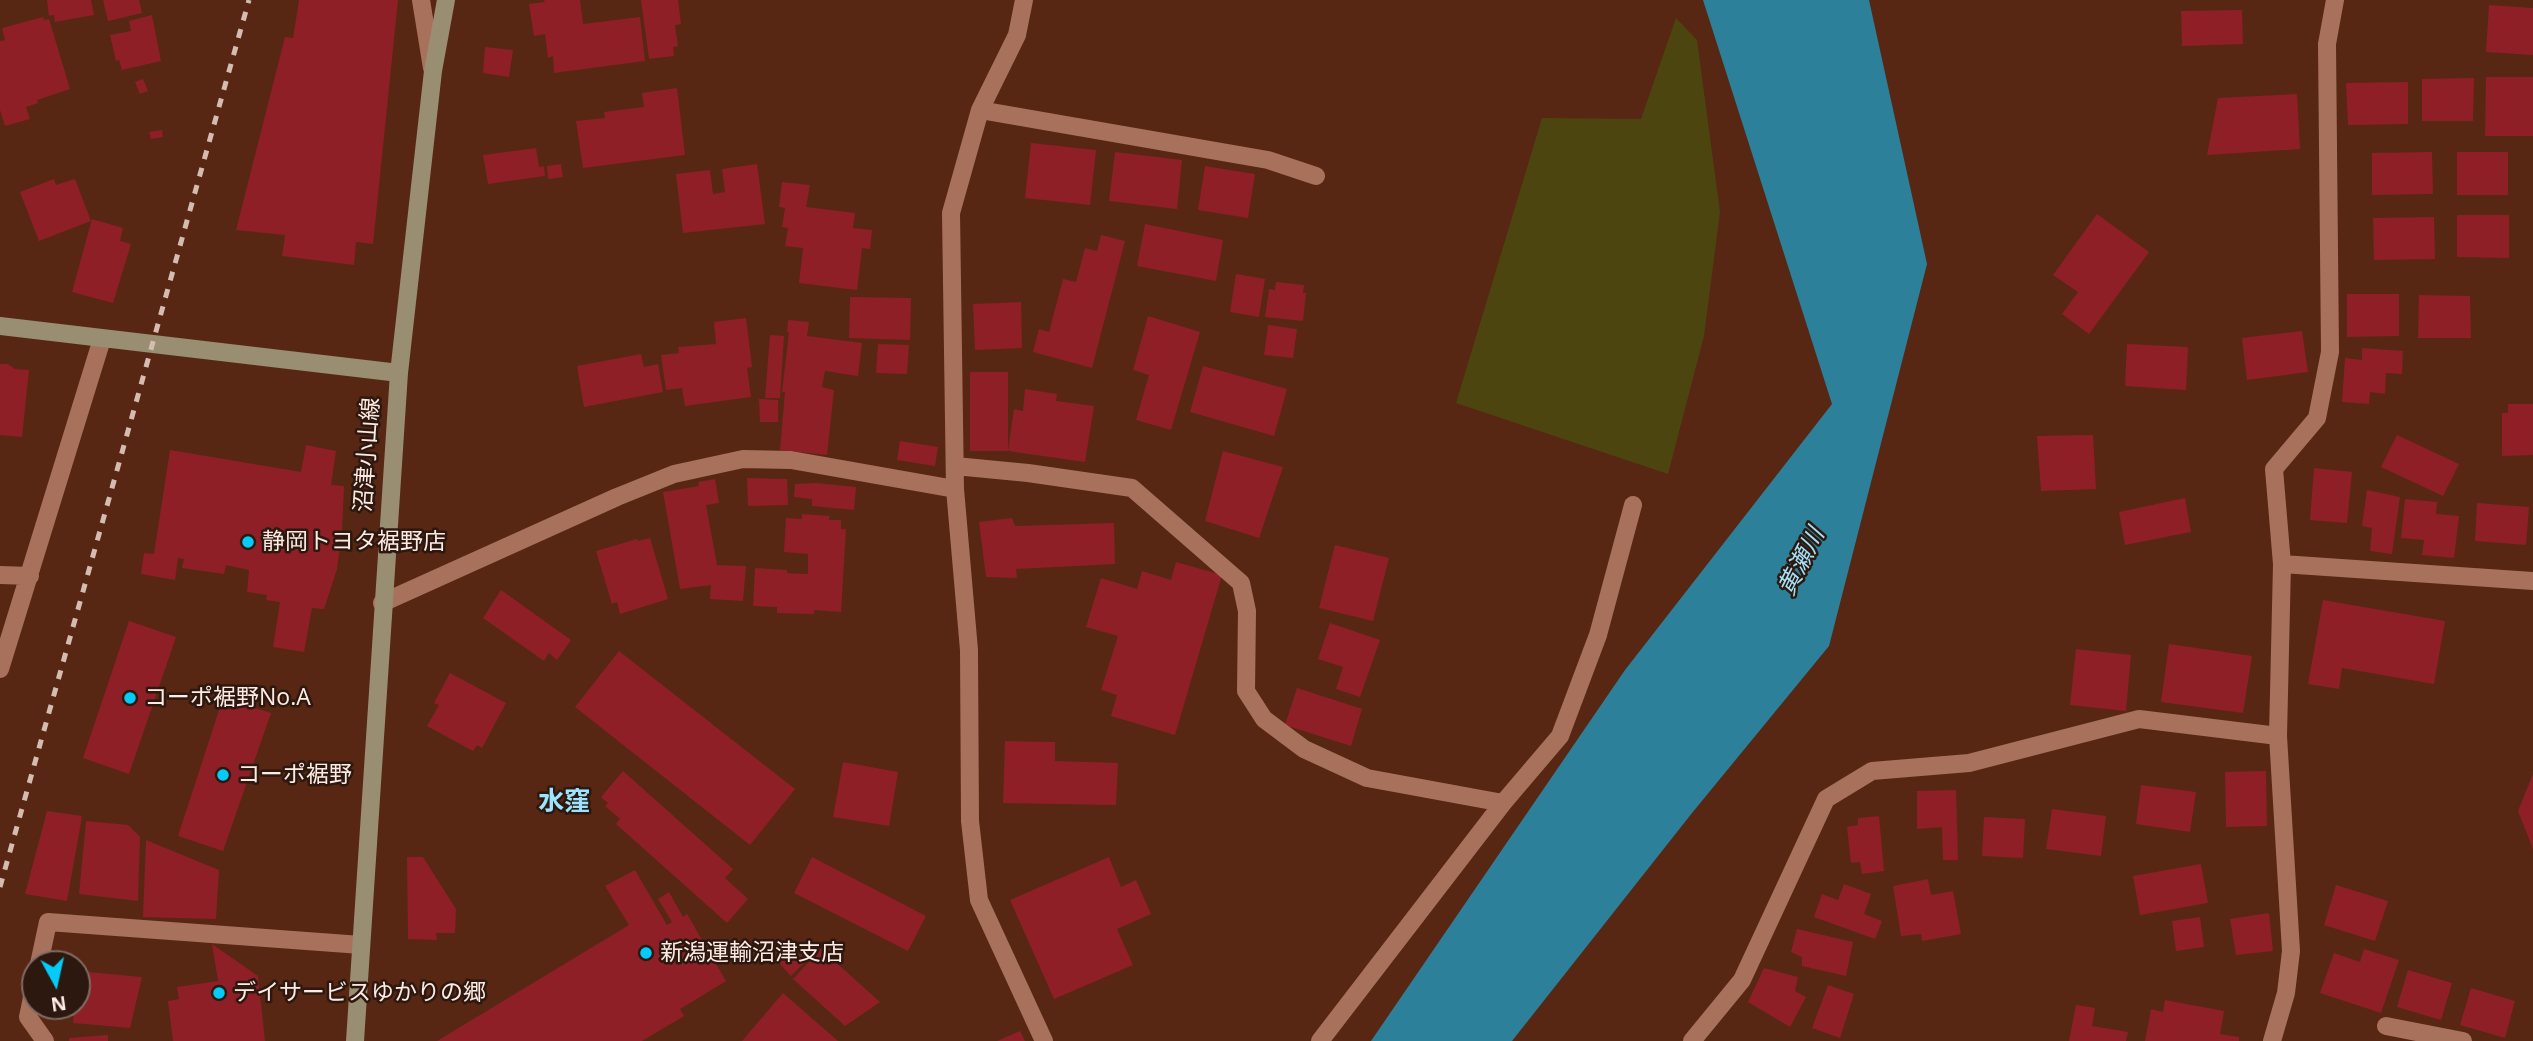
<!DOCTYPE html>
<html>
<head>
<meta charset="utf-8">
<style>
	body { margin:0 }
	#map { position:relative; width:2533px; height:1041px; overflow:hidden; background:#572713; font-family:"Open Sans",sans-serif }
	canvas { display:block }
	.north { position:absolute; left:21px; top:950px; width:70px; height:70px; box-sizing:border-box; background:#2d180f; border:2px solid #806c64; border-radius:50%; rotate:172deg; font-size:19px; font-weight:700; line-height:28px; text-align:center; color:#fdeae3 }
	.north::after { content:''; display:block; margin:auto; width:24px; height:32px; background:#04cbf9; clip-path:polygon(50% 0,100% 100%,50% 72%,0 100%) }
</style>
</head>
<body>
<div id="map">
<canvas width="2533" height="1041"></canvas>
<div class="north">N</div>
</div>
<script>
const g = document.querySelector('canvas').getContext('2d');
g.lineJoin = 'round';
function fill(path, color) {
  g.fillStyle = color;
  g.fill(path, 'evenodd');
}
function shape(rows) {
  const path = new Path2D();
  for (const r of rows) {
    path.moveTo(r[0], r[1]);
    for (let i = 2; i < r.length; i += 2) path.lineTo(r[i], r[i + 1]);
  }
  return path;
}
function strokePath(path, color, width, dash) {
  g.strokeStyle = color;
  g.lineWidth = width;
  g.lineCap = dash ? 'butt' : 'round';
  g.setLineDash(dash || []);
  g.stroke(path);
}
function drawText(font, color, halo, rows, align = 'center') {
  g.font = font + ' "Open Sans","Noto Sans JP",sans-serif';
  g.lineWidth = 5;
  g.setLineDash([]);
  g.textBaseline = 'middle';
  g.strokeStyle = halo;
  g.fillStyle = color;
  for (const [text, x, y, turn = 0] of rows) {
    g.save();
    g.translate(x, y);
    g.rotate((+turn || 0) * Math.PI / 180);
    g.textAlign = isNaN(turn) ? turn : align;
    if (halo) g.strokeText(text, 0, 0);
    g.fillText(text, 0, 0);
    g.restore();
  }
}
const green = shape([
	[1676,18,1697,40,1720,212,1704,336,1668,474,1456,403,1542,118,1641,119]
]);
const water = shape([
	[1703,0,1869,0,1927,264,1829,646,1692,813,1512,1041,1371,1041,1625,670,1832,404]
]);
const building = shape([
	[47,0,91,0,94,15,55,22,54,15,49,16],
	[103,0,139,0,142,13,108,21],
	[299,0,398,0,373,244,356,242,354,265,282,256,285,235,236,230,285,37,293,38],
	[544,0,580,0,583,24,640,17,645,61,554,73,553,56,548,58,545,34,534,36,529,4,545,2],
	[641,0,678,0,681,24,675,25,678,46,673,47,674,56,649,59],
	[2489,5,2533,8,2533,55,2486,52],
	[2242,10,2243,44,2182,46,2181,11],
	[152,15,161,61,122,70,119,60,116,61,110,35,131,31,129,21],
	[43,17,44,20,49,19,70,89,37,100,38,103,26,107,30,119,5,126,0,110,0,41,5,40,2,28],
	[485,47,513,50,509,77,483,73],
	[2486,77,2533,77,2533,136,2485,136],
	[2474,78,2473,121,2422,121,2422,79],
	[143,79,148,91,140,94,135,82],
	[2408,82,2408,124,2348,125,2346,83],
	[677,88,685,155,583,168,576,121,605,118,604,112,644,107,642,93],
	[2297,94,2300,149,2207,155,2218,98],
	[162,130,163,137,151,139,149,132],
	[1031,143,1096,150,1090,205,1025,198],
	[536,148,539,167,544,166,545,176,488,184,483,155],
	[1115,152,1182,160,1177,209,1109,201],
	[2432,152,2433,194,2372,195,2372,153],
	[2457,152,2508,152,2508,195,2457,195],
	[561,164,563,177,548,179,547,166],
	[757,164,765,224,683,233,676,174,710,170,713,194,725,192,722,169],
	[1205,166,1255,174,1248,218,1198,210],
	[54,179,56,185,75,179,91,221,39,241,20,192],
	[782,182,810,185,806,207,855,213,853,228,872,230,870,249,862,248,857,290,799,283,803,248,785,246,788,228,782,227,785,208,779,207],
	[2097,214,2149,252,2089,334,2062,314,2078,292,2053,275],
	[2457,215,2509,215,2509,258,2457,257],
	[2434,217,2435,259,2374,260,2373,218],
	[92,219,123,228,120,241,131,244,113,303,72,292],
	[1145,224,1223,240,1216,281,1137,266],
	[1101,235,1125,241,1092,368,1033,352,1039,329,1049,332,1063,279,1076,282,1085,248,1097,251],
	[1236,274,1265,279,1259,317,1230,312],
	[1276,282,1304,285,1303,293,1306,293,1303,321,1265,317,1269,289,1275,290],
	[2347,294,2399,294,2399,336,2347,337],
	[2419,295,2470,296,2471,338,2418,338],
	[850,297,911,298,910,340,849,338],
	[1021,302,1022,348,975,350,973,304],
	[1148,316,1200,332,1171,430,1136,420,1149,375,1133,370],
	[746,318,752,367,747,368,751,397,685,406,682,388,666,390,661,355,679,353,678,347,716,344,714,322],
	[788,320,809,322,807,336,862,343,858,376,825,371,822,387,834,390,827,455,780,450,785,392,782,392,789,332,787,332],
	[1268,325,1297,329,1293,358,1264,355],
	[2302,331,2308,372,2247,380,2242,338],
	[770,335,784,336,780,398,765,398],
	[878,344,909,345,907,374,876,373],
	[2127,344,2188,347,2186,390,2125,386],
	[2362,348,2403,351,2402,374,2386,373,2385,394,2370,392,2369,404,2342,402,2345,358,2362,360],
	[641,354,644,367,658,364,663,392,584,407,577,366],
	[0,364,8,364,15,369,29,370,22,437,0,435],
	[1203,366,1287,389,1274,436,1190,412],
	[970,372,1008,372,1008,451,970,451],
	[1025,389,1057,394,1056,401,1094,406,1085,462,1008,451,1014,409,1023,411],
	[759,399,778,400,778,422,760,422],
	[2508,404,2533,404,2533,455,2502,456,2502,413,2508,413],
	[2093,435,2096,489,2041,491,2037,436],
	[2397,435,2459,464,2443,496,2381,467],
	[900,441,938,447,935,466,897,460],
	[306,445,336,451,331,485,344,486,342,531,337,569,324,609,312,608,304,652,273,647,280,602,266,600,267,595,247,592,249,570,226,565,224,574,182,568,184,559,178,558,175,580,141,574,144,553,154,554,170,450,301,472],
	[1223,451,1283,467,1259,538,1205,521],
	[2314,468,2352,472,2347,523,2310,520],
	[747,478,787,479,788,505,748,506],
	[715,479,719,503,706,505,717,565,746,566,743,601,710,599,711,585,680,589,663,492,699,486,698,482],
	[816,483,856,487,854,510,812,506,812,499,794,497,795,484],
	[2367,490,2400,497,2392,554,2370,551,2372,528,2362,526],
	[2185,498,2191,532,2125,545,2119,512],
	[2405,499,2437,502,2436,514,2459,516,2454,558,2422,555,2424,540,2401,538],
	[2477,503,2529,507,2526,545,2475,541],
	[802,514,830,516,829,520,841,520,841,529,846,529,841,612,814,610,814,614,777,613,777,607,753,606,755,568,787,570,787,573,808,574,808,554,784,552,786,518,802,519],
	[1012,518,1015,526,1114,523,1115,564,1016,569,1017,578,986,577,979,522],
	[650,538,668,599,620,614,617,602,612,604,596,551,637,539,638,541],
	[1335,545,1389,558,1373,621,1319,608],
	[1176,562,1222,575,1175,735,1111,716,1117,695,1101,690,1118,636,1086,627,1101,578,1137,589,1142,571,1171,580],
	[501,590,571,640,557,660,549,653,544,661,483,618],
	[2323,600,2445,621,2434,684,2342,668,2339,689,2308,684],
	[129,621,176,637,129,774,83,758],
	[1330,623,1380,640,1360,697,1336,689,1343,667,1318,659],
	[2169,644,2252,656,2243,713,2161,702],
	[2076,649,2131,655,2126,711,2070,705],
	[619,651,795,789,750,845,575,707],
	[450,673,506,703,482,748,477,745,473,751,427,726,439,705,434,703],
	[1297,688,1362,709,1351,746,1285,725],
	[223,698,271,713,223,851,178,836],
	[1005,741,1055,742,1055,761,1118,763,1116,805,1003,803],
	[843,762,898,772,889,826,833,817],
	[623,771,733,869,725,878,748,899,727,923,616,824,620,819,605,806,608,803,601,797],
	[2266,771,2267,826,2226,827,2225,772],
	[2533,774,2533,849,2518,811],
	[2141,785,2196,792,2190,832,2136,824],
	[1956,790,1958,860,1943,860,1942,827,1917,829,1917,791],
	[2052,809,2106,816,2101,856,2046,849],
	[47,811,82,816,67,901,25,894],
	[1879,816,1884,871,1862,874,1860,862,1851,863,1847,827,1858,825,1858,818],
	[1984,817,2025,819,2023,858,1982,856],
	[86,821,128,825,140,837,138,901,79,894],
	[146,840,219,870,216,919,143,917],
	[407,857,423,857,456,909,455,933,436,933,437,940,408,939],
	[812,857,926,916,908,951,794,893],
	[1109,857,1121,887,1136,880,1151,914,1117,929,1133,965,1054,999,1010,900],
	[2201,864,2208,903,2140,915,2133,876],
	[635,870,667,925,672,922,658,899,669,892,683,917,687,914,726,981,680,1009,684,1016,642,1041,437,1041,629,925,605,886],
	[1928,879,1931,895,1953,891,1961,934,1922,941,1921,934,1901,936,1893,886],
	[1844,884,1871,894,1864,914,1882,921,1875,939,1814,917,1822,894,1838,900],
	[2336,885,2388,901,2375,941,2324,925],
	[2269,913,2273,951,2236,955,2230,919],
	[2200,917,2204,947,2176,951,2172,921],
	[1797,929,1853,942,1846,976,1802,966,1802,957,1791,952],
	[212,944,258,976,265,1041,173,1041,168,1001,179,999,177,987,218,981],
	[793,949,805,962,791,976,779,963],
	[821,949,880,1002,845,1026,793,979],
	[2364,949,2399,960,2381,1013,2320,993,2334,953,2360,962],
	[1764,968,1798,977,1795,991,1806,997,1790,1027,1748,1002],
	[2408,970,2452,983,2441,1020,2397,1007],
	[77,971,142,977,130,1028,73,1023,74,1006,77,1006],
	[1828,985,1854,994,1840,1038,1812,1028],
	[2471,988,2515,1001,2505,1038,2460,1025],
	[783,993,838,1041,742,1041],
	[2165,1000,2224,1011,2220,1034,2239,1037,2239,1041,2145,1041,2151,1009,2163,1012],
	[2076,1005,2095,1008,2092,1026,2128,1032,2126,1041,2069,1041],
	[1020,1031,1025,1041,997,1041],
	[108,1035,108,1041,69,1041,69,1038]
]);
const street = shape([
	[421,0,432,68],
	[1024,0,1017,35,980,110,951,213,955,489,969,650,970,821,979,900,1044,1041],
	[980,110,1268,160,1316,176],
	[955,466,1028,473,1132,488,1241,583,1247,611,1246,691,1264,719,1304,749,1367,778,1503,803],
	[2282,564,2533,581],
	[0,575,30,576],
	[382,603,617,497,674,474,743,459,791,460,955,489],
	[0,669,102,339],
	[39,964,48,922,361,945],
	[35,983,28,1017,45,1041],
	[2386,1026,2463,1041],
	[1320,1041,1503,803,1560,736,1598,635,1633,505],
	[1692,1041,1742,980,1826,799,1872,771,1969,763,2139,719,2278,736],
	[2272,1041,2286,993,2291,951,2278,736,2282,564,2274,469,2317,418,2330,352,2327,44,2335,0]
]);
const secondary = shape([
	[0,326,399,373],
	[355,1041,399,373,433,71,446,0]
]);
const rail = shape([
	[0,887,249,0]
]);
const markers = [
	[248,542,7,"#04cbf9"],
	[130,698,7,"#04cbf9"],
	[223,775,7,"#04cbf9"],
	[646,953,7,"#04cbf9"],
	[219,993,7,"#04cbf9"]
];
const streetNames = [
	["沼津小山線",368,455,-86]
];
const poiNames = [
	["静岡トヨタ裾野店",262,542],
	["コーポ裾野No.A",144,698],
	["コーポ裾野",237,775],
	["新潟運輸沼津支店",660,953],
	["デイサービスゆかりの郷",233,993]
];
const waterNames = [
	["黄瀬川",1802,562,-63]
];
const quarterNames = [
	["水窪",564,803]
];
fill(green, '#4c450f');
fill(water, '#2d809a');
fill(building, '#8e1f27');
strokePath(street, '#a8715c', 18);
strokePath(secondary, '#998d72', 18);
strokePath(rail, '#d5bcb1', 5, [9, 9]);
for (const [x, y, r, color] of markers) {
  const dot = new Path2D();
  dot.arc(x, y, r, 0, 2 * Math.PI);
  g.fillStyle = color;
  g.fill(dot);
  strokePath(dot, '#2d180f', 2.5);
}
drawText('23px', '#fdeae3', '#2d180f', streetNames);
drawText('23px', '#fdeae3', '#2d180f', poiNames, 'left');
drawText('italic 24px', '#a2e1f7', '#2d180f', waterNames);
drawText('bold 26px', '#9de5ff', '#2d180f', quarterNames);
</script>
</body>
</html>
